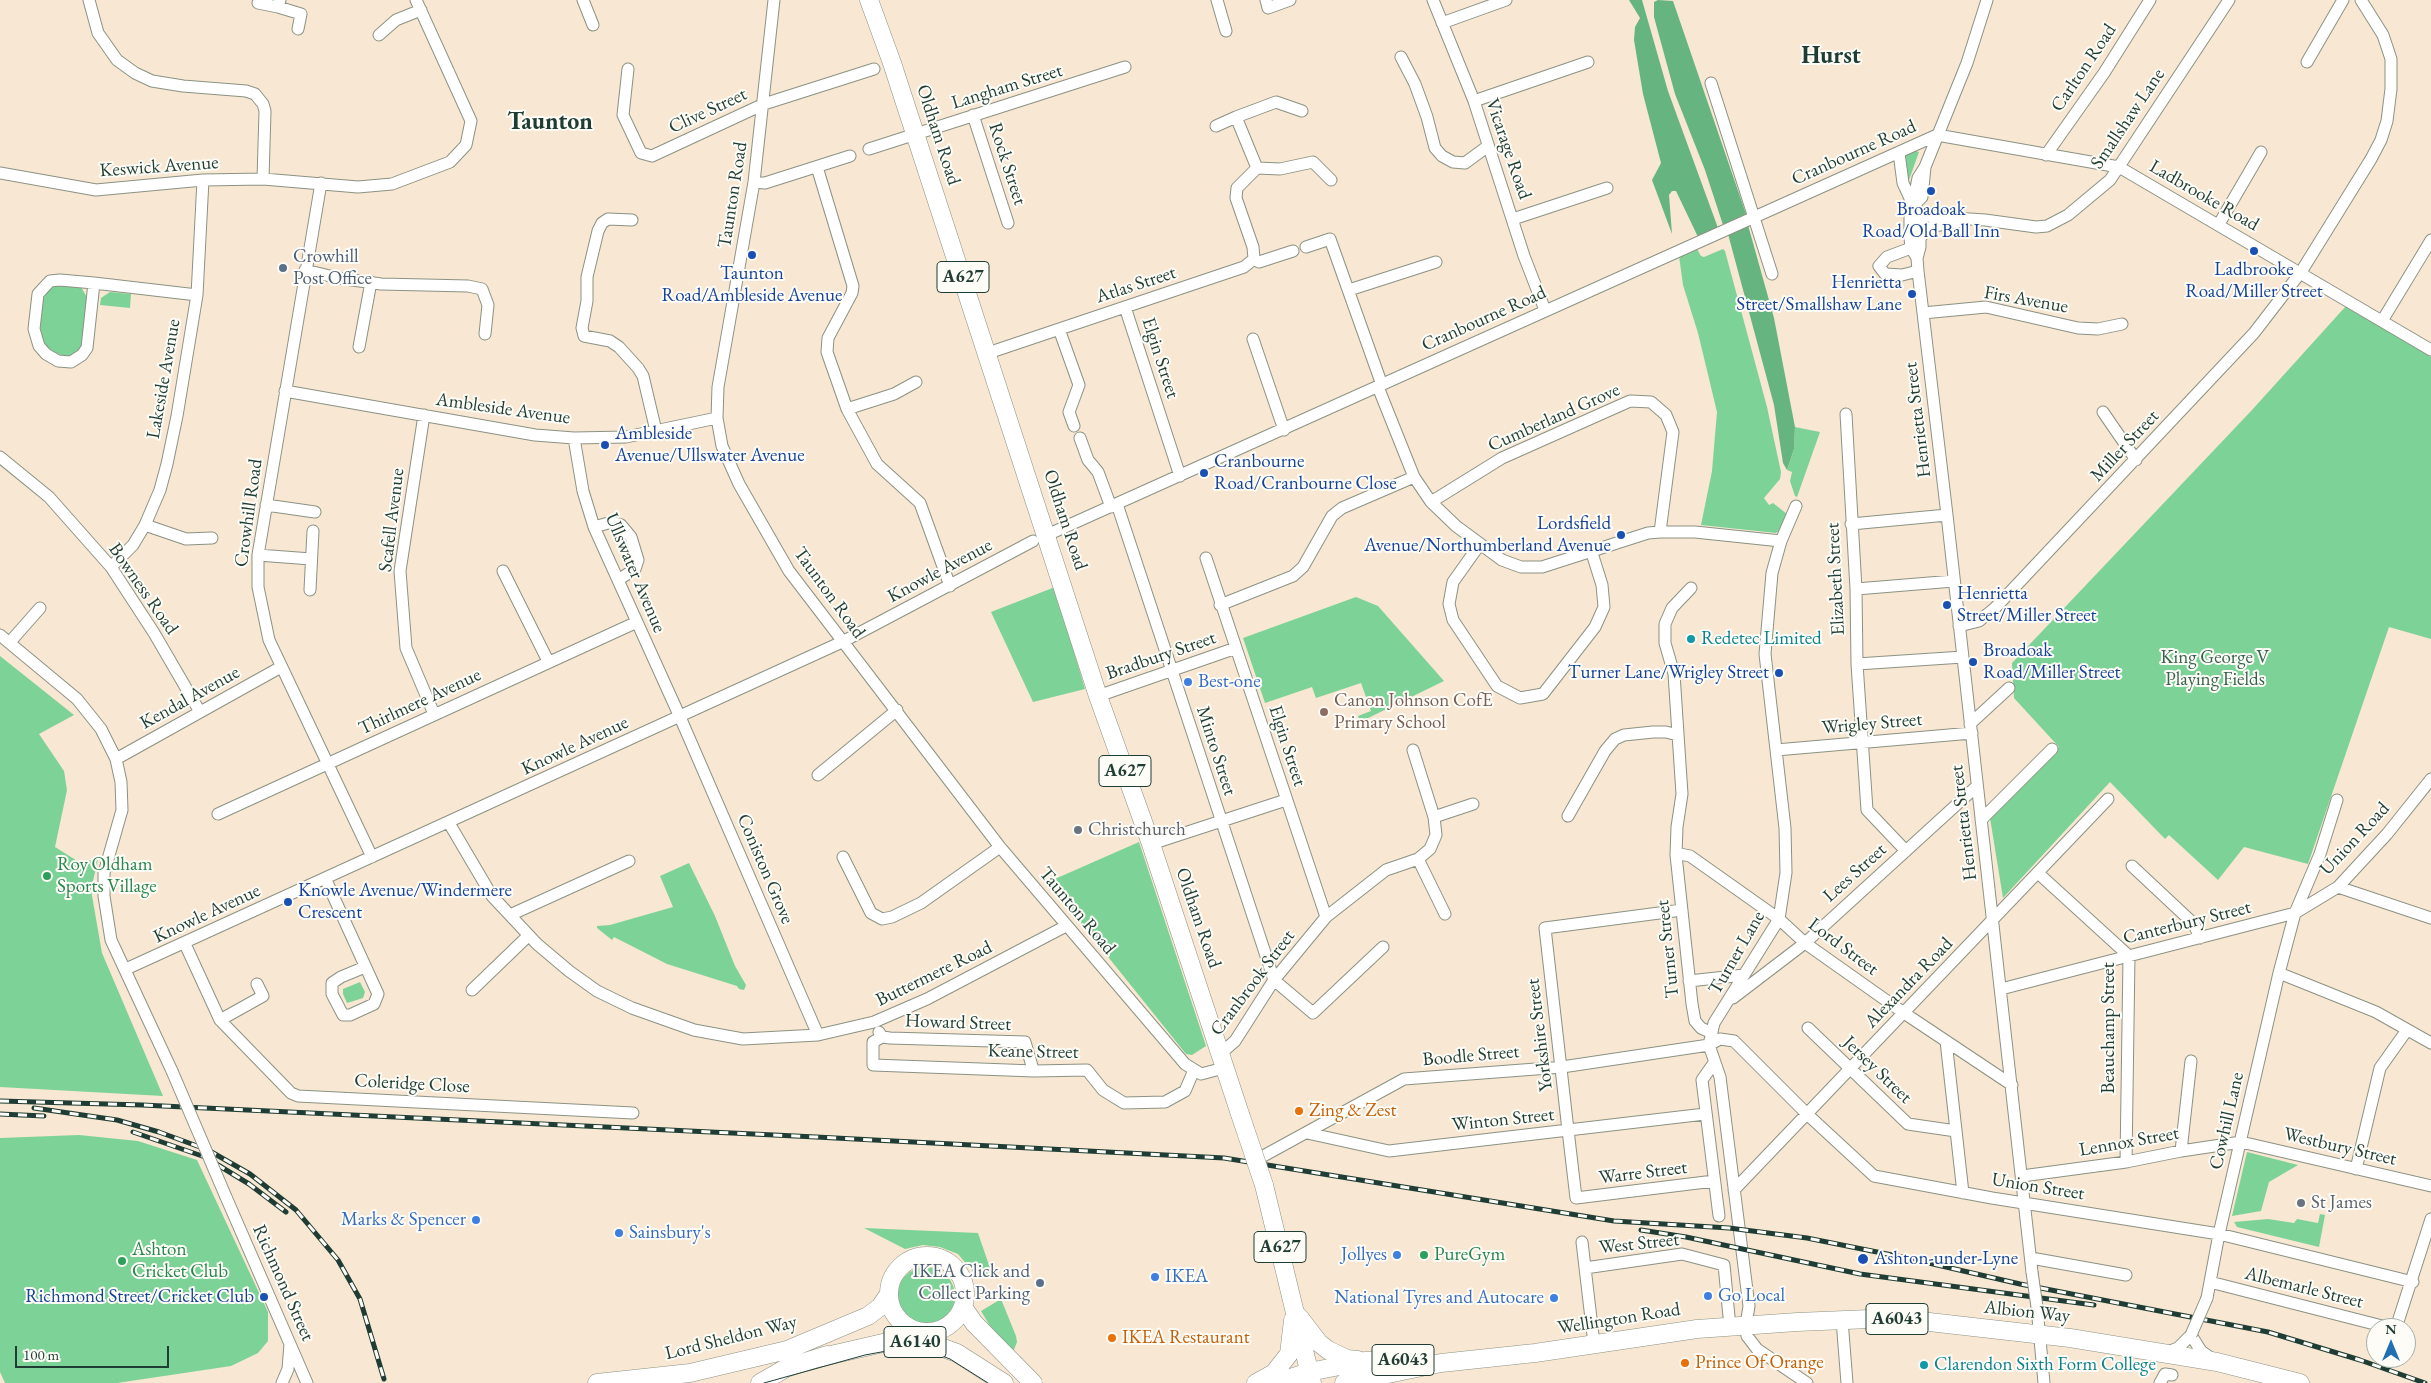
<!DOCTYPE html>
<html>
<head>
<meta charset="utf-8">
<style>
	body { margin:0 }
	#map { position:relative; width:2431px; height:1383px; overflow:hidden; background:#f8e7d2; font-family:"EB Garamond",serif }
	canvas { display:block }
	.north { position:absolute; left:2366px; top:1318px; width:50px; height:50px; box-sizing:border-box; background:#fdfcf7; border:1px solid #a4b0a9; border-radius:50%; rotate:0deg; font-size:14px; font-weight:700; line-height:20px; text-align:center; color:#1f3d34 }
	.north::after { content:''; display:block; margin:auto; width:18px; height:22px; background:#1f6fb2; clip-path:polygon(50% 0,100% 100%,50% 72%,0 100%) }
	.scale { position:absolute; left:15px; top:1346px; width:154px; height:22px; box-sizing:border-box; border:2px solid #1f3d34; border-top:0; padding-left:6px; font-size:15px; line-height:18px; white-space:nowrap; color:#1f3d34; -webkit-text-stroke:4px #fdfcf7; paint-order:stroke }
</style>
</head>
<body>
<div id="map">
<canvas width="2431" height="1383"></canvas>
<div class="north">N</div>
<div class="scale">100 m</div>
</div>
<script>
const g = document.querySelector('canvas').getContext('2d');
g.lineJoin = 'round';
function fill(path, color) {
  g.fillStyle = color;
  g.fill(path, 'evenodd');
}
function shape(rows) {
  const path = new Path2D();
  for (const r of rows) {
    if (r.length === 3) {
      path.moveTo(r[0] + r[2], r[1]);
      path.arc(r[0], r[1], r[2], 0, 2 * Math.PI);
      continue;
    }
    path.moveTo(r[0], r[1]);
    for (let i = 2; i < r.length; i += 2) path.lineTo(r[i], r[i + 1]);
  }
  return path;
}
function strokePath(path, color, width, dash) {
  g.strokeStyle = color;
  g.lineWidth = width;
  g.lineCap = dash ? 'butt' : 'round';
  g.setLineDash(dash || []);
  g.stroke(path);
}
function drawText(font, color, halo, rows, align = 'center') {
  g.font = font + ' "EB Garamond",serif';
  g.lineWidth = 4;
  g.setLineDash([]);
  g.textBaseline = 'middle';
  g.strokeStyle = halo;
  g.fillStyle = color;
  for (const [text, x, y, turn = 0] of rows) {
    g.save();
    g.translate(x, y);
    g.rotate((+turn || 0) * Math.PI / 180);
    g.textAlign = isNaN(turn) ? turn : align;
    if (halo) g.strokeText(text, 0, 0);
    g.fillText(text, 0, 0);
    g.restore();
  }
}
const green = shape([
	[1916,151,1919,152,1909,180,1907,180,1906,155],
	[1697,249,1701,256,1704,257,1723,249,1725,251,1767,407,1781,472,1780,479,1764,498,1769,505,1773,503,1787,514,1780,530,1776,533,1701,525,1712,471,1717,412,1698,333,1683,285,1679,256],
	[54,285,81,287,88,299,83,342,79,352,67,357,53,352,42,342,40,335,42,304,47,289],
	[110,292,131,294,130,308,100,305,101,298],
	[2346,306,2431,357,2431,639,2389,627,2308,864,2244,847,2218,880,2169,835,2165,839,2110,782,2003,898,1990,818,2059,747,2014,698,2012,663,2252,410],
	[1795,427,1820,432,1797,497,1795,496,1790,481,1792,472,1787,470,1794,449],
	[1055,587,1085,689,1033,702,991,612],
	[1356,597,1378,606,1444,681,1360,722,1358,716,1371,711,1361,683,1316,698,1312,687,1265,703,1243,638],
	[0,656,74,715,39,734,64,771,67,790,55,847,79,862,98,859,91,890,102,953,163,1096,0,1087],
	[1139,842,1206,1046,1192,1055,1186,1054,1048,882],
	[689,863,715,916,735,966,746,985,744,990,739,989,737,986,667,964,614,937,612,940,597,928,597,926,610,925,673,907,660,876],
	[360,982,365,992,363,998,347,1003,343,994,343,989],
	[79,1135,138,1141,197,1160,268,1312,268,1341,258,1353,231,1366,117,1383,5,1383,0,1372,0,1138],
	[2247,1152,2298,1165,2269,1182,2261,1211,2232,1216],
	[2320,1214,2325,1215,2319,1247,2237,1227,2234,1222,2268,1219,2294,1223,2297,1219,2318,1223],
	[864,1228,978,1233,991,1271,987,1275,981,1276,974,1273,958,1254,940,1247,923,1245,905,1249],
	[926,1296,29],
	[1001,1299,1016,1336,1017,1342,1013,1352,990,1326,981,1311]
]);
const forest = shape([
	[1629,0,1642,0,1668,91,1718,228,1698,237,1676,191,1672,191,1669,195,1672,234,1652,180,1661,163,1643,94,1634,40,1635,27,1640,18],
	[1658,0,1673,1,1746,214,1723,225,1705,170,1675,94,1654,17,1654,2],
	[1748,225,1774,318,1795,427,1794,449,1787,470,1783,463,1774,405,1728,234]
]);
const minor = shape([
	[89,0,98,33,117,60,135,73,152,81,183,86,246,91,255,94,263,104,265,111,263,179],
	[280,0,278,7,301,14,298,29],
	[583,0,593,25],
	[774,0,754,182,718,387,717,418,722,446,739,484,789,571,1000,847,1185,1064,1201,1074,1224,1068],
	[1217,0,1226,31],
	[1266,0,1268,8,1290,0],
	[1433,0,1474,101,1524,256,1545,310],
	[1987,0,1967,63,1925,167,1918,178,1910,218,1910,238,1911,248,1917,258,1918,271,1947,515,2032,1272],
	[258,3,278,7],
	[1442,23,1506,0],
	[379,35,396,20,421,10],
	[1401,57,1415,84,1427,117,1435,148,1442,156,1453,162,1465,163,1488,146],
	[2307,62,2343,0],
	[628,69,623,115,641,153,652,156,764,104,874,69],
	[1711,83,1772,274],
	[1474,101,1588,62],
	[973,115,1008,223],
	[1216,126,1236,117],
	[1937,135,2119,167,2431,350],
	[869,149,1125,67],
	[1899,153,1903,183,1920,220,1920,247,1917,258],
	[2046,155,2104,73,2150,0],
	[817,167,853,286,852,293,828,338,827,352,847,409,877,464,920,503,950,586],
	[1257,168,1280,169,1313,162,1331,180],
	[0,173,96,190,203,180,263,179,358,187,392,184,450,162,466,145,471,121,416,0],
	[754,182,765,183,850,156],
	[321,183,258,555,258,587,269,640,372,857],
	[1913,206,1924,216,1985,220,2036,227,2047,226,2068,215,2110,180,2229,0],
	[1913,206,1922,197,1925,167],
	[1513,219,1607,188],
	[632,220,608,219,602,223,598,231,587,277,587,301,582,328,584,336,610,341,619,347,638,368,643,376,656,431],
	[2219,224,2261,152],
	[1920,238,1926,231,1934,226,1958,222],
	[1306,247,1330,239,1382,385],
	[1911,248,1887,257,1879,266,1885,274,1902,275,1918,271],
	[1254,259,1253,247,1236,198,1237,188,1257,168,1236,117,1276,102,1302,111],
	[305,270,338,278,381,284,468,286,482,289,488,305,485,334],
	[94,283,87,348,82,355,71,362,58,361,46,354,39,346,34,329,38,294,50,281,60,280,94,283,197,295],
	[1349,290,1436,262],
	[1125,307,1180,476],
	[1923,313,1986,307,2078,328,2098,329,2122,324],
	[2382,321,2431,240],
	[1059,329,1079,385,1069,412,1074,426],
	[1253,339,1284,430],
	[359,347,371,282],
	[988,353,1244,267,1254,259,1259,262,1293,251],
	[1378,387,1414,477,1431,502,1456,526,1502,560,1521,567,1542,567,1648,533,1660,532,1695,532,1781,541],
	[285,391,535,435,574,438,626,437,717,418],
	[847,409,894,394,916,382],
	[2103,412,2136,460],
	[1846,414,1856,589,1857,664,1867,810,1906,851],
	[424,415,400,571,406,648,434,714],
	[574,438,583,491,594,527,680,717,818,1035],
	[1080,438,1088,460,1098,472,1111,507],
	[0,457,49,497,111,567,154,633,200,712],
	[1431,502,1502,458,1630,401,1651,402,1666,415,1673,432,1660,532],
	[1117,504,1274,980,1313,1013,1383,947],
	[266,505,315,512],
	[1796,506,1781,541,1772,573,1765,654,1785,828,1786,873,1779,919,1714,1023,1709,1045,1720,1077,1749,1306,1746,1325,1747,1336,1757,1349,1807,1383],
	[1851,524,1947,515],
	[145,525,186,539,212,538],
	[594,527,612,522,621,525,631,537,638,560,635,569,618,580],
	[1047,535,1937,135],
	[1480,544,1453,582,1449,604,1453,620,1497,686,1520,698,1543,694,1595,627,1604,607,1602,585,1591,550],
	[258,555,311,559],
	[1206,558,1326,917],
	[111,567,133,545,145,525,160,490,167,464,177,416,197,295,203,180],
	[503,571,548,661],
	[1856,589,1954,581],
	[310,590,313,531],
	[1220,605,1293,576,1303,567,1332,516,1342,508,1414,477],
	[1959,626,1979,621,1995,608,2254,333,2301,272,2371,159,2381,140,2387,121,2391,89,2391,59,2383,35,2361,0],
	[0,635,77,699,101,729,116,759,121,782,122,810,104,873,104,896,111,940,172,1071],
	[10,642,40,608],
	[1857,664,1963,657],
	[1098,696,1236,648],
	[1970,724,2009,688],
	[1776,750,1972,733],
	[116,759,281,667],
	[818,775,897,710],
	[218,814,637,622],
	[1568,816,1605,751,1615,739,1624,735,1653,732,1666,732,1678,735],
	[1434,817,1473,804],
	[1981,820,2052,749],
	[449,823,492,896,537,944,569,971,597,991,632,1008,694,1030,721,1035,743,1039,818,1035,874,1022,927,999,1066,926],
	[1151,844,1286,800],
	[1676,855,1677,827,1682,794,1674,674,1665,643,1665,624,1672,608,1691,588],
	[843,857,871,913,882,919,892,917,921,903,1000,847],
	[1418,859,1445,914],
	[2132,866,2194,924,2200,938],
	[2038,873,2129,956,2126,1162],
	[325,878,378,994,374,1004,350,1015,343,1015,332,994,332,983,341,977,365,967],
	[2338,887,2431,918],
	[1682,910,1545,928,1568,1130,1576,1198,1714,1181],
	[510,915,629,861],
	[185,944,220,1020,291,1093,298,1096,633,1113],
	[126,969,842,642,1033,541],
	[2279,973,2376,1012,2431,1043],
	[1689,981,1744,975],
	[2001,989,2295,913,2338,887,2387,834,2431,779],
	[472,990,528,936],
	[1733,998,1805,943,1977,786],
	[220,1020,263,996,257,984],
	[1808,1028,1908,1124,1956,1131],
	[879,1032,882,1037,890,1038,1025,1042,1032,1066],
	[1712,1033,1701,1028,1695,1021,1692,1004,1676,855,1680,854,1690,856,1779,919,1805,943,1904,1013,2012,1085],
	[882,1037,873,1042,873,1065,1034,1071,1087,1070,1103,1090,1124,1103,1165,1102,1185,1091,1194,1070],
	[1946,1041,1963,1193],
	[1220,1054,1235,1041,1274,980,1326,917,1386,870,1418,859,1430,849,1436,835,1434,817,1413,750],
	[1714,1063,1702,1080,1719,1216],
	[1307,1133,1389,1151,1705,1114],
	[2181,1151,2191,1061],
	[1256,1160,1404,1079,1562,1067,1709,1045,1720,1039,1734,1041,1808,1115,1874,1176,1992,1198,2219,1234,2413,1282],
	[2356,1169,2380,1068,2407,1030],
	[2022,1176,2126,1162,2181,1151,2241,1142,2431,1186],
	[1734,1190,2108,799],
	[226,1197,307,1383],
	[1582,1242,1594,1344],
	[2031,1258,2126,1275],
	[1585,1268,1682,1254,1724,1265,1730,1327],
	[2210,1282,2390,1328],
	[2207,1298,2219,1234,2279,973,2295,913,2320,854,2337,800],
	[2037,1307,2044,1383],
	[1842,1320,1847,1383],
	[2396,1328,2431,1219],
	[2165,1353,2178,1348,2191,1335,2201,1351,2211,1358],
	[282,1383,288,1369,290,1344],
	[2160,1383,2165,1374,2172,1375]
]);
const highway = shape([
	[869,0,892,63,1098,696,1151,844,1240,1114],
	[1264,1185,1312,1383],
	[927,1294,38],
	[963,1307,974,1323,1033,1383],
	[1299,1317,1319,1343,1328,1350,1347,1359,1358,1360],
	[818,1358,883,1343,910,1341,932,1344,957,1353,1004,1383],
	[597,1383,690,1373,787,1350,868,1316,880,1307,889,1294],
	[760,1383,786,1368,827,1355],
	[1256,1383,1274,1373,1289,1354,1293,1320],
	[1274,1383,1309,1372,1365,1361,1418,1361],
	[1344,1383,1441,1363,1535,1353,1697,1329,1797,1322,1894,1318,2070,1338,2217,1362,2300,1383]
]);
const tram = shape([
	[764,1383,865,1355,892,1350,911,1349,932,1352,950,1359,988,1383]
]);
const rail = shape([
	[0,1101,142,1105,816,1137,1224,1158,1614,1221,1729,1228,1807,1238,1907,1258,2020,1284,2268,1332,2360,1360,2425,1383],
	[34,1108,117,1120,159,1132,208,1150,250,1174,296,1210,338,1260,360,1299,384,1379],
	[0,1114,44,1116],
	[133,1132,205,1157,249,1184,286,1212],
	[1641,1230,1686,1237,1860,1274,2094,1305]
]);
const minorBridge = shape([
	[172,1071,226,1197],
	[2032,1272,2037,1307],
	[2191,1335,2207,1298]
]);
const highwayBridge = shape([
	[1240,1114,1264,1185]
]);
const markers = [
	[1931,191,5,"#1a4fb4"],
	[2254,251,5,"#1a4fb4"],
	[752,255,5,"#1a4fb4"],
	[283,268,5,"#5c6f8a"],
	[1912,294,5,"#1a4fb4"],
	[605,445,5,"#1a4fb4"],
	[1204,473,5,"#1a4fb4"],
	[1621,535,5,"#1a4fb4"],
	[1947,605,5,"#1a4fb4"],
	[1691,639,5,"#0f9aa8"],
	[1973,662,5,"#1a4fb4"],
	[1779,673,5,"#1a4fb4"],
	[1188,682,5,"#3f7fe0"],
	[1324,712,5,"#8d6e63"],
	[1078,830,5,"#6b7280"],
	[47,876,5,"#2e9e5b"],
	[288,902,5,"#1a4fb4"],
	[1299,1111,5,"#e8710a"],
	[2301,1203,5,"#6b7280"],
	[476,1220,5,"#3f7fe0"],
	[619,1233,5,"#3f7fe0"],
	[1397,1255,5,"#3f7fe0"],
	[1424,1255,5,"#2e9e5b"],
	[1863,1259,6,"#1a4fb4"],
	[122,1261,5,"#2e9e5b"],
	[1155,1277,5,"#3f7fe0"],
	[1040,1283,5,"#5c6f8a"],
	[1708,1296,5,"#3f7fe0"],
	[264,1297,5,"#1a4fb4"],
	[1554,1298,5,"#3f7fe0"],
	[1112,1338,5,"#e8710a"],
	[1685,1363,5,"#e8710a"],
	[1924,1365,5,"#0f9aa8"]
];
const shields = [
	[963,277,52],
	[1125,771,52],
	[1280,1247,52],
	[1897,1319,62],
	[915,1342,62],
	[1403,1360,62]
];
const shieldNames = [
	["A627",963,277],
	["A627",1125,771],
	["A627",1280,1247],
	["A6043",1897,1319],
	["A6140",915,1342],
	["A6043",1403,1360]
];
const streetNames = [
	["Carlton Road",2084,68,-56],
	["Langham Street",1007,87,-17],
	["Clive Street",708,111,-25],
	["Smallshaw Lane",2128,119,-56],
	["Oldham Road",938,135,72],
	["Vicarage Road",1508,149,71],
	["Cranbourne Road",1854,153,-24],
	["Rock Street",1007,164,72],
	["Keswick Avenue",159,167,-4],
	["Taunton Road",733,195,-81],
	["Ladbrooke Road",2204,196,30],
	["Atlas Street",1136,285,-18],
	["Firs Avenue",2026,300,10],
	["Cranbourne Road",1484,319,-24],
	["Elgin Street",1160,358,72],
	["Lakeside Avenue",164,379,-80],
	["Ambleside Avenue",503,409,8],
	["Cumberland Grove",1554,418,-24],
	["Henrietta Street",1918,420,-97],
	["Miller Street",2125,446,-47],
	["Crowhill Road",249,513,-82],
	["Scafell Avenue",392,520,-83],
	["Oldham Road",1065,520,72],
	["Knowle Avenue",940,571,-28],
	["Ullswater Avenue",635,573,67],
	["Elizabeth Street",1836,579,-93],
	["Bowness Road",143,589,55],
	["Taunton Road",829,593,54],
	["Bradbury Street",1161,656,-19],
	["Kendal Avenue",190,698,-29],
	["Thirlmere Avenue",420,702,-25],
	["Wrigley Street",1872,724,-5],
	["Knowle Avenue",575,746,-25],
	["Elgin Street",1287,746,72],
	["Minto Street",1216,751,72],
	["Henrietta Street",1964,823,-97],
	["Union Road",2355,839,-47],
	["Coniston Grove",765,869,67],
	["Lees Street",1855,873,-42],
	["Taunton Road",1077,911,50],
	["Knowle Avenue",207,914,-25],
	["Oldham Road",1198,918,71],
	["Canterbury Street",2187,923,-14],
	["Lord Street",1843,947,37],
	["Turner Street",1668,949,-96],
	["Turner Lane",1737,953,-60],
	["Buttermere Road",934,974,-26],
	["Cranbrook Street",1253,983,-53],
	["Alexandra Road",1909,983,-46],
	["Howard Street",958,1023,2],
	["Beauchamp Street",2109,1028,-90],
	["Yorkshire Street",1540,1035,-97],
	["Keane Street",1033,1052,1],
	["Boodle Street",1471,1056,-5],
	["Jersey Street",1877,1070,44],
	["Coleridge Close",412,1084,3],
	["Winton Street",1503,1120,-6],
	["Cowhill Lane",2227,1121,-77],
	["Lennox Street",2129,1142,-10],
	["Westbury Street",2340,1147,13],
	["Warre Street",1643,1173,-7],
	["Union Street",2038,1187,9],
	["West Street",1639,1244,-6],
	["Richmond Street",283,1283,66],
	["Albemarle Street",2304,1288,14],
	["Albion Way",2027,1312,6],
	["Wellington Road",1619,1319,-9],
	["Lord Sheldon Way",731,1338,-14]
];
const transitNames = [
	["Broadoak",1931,210,"center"],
	["Road/Old Ball Inn",1931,232,"center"],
	["Ladbrooke",2254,270,"center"],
	["Road/Miller Street",2254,292,"center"],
	["Taunton",752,274,"center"],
	["Road/Ambleside Avenue",752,296,"center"],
	["Henrietta",1902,283,"right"],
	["Street/Smallshaw Lane",1902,305,"right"],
	["Ambleside",615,434],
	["Avenue/Ullswater Avenue",615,456],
	["Cranbourne",1214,462],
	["Road/Cranbourne Close",1214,484],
	["Lordsfield",1611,524,"right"],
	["Avenue/Northumberland Avenue",1611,546,"right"],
	["Henrietta",1957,594],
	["Street/Miller Street",1957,616],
	["Broadoak",1983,651],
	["Road/Miller Street",1983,673],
	["Turner Lane/Wrigley Street",1769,673,"right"],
	["Knowle Avenue/Windermere",298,891],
	["Crescent",298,913],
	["Ashton-under-Lyne",1874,1259],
	["Richmond Street/Cricket Club",254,1297,"right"]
];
const serviceNames = [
	["Crowhill",293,257],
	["Post Office",293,279],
	["IKEA Click and",1030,1272,"right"],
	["Collect Parking",1030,1294,"right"]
];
const cultureNames = [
	["Redetec Limited",1701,639],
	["Clarendon Sixth Form College",1934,1365]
];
const parkNames = [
	["King George V",2215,658],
	["Playing Fields",2215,680]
];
const shopNames = [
	["Best-one",1198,682],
	["Marks & Spencer",466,1220,"right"],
	["Sainsbury's",629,1233],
	["Jollyes",1387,1255,"right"],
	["IKEA",1165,1277],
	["Go Local",1718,1296],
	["National Tyres and Autocare",1544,1298,"right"]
];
const educationNames = [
	["Canon Johnson CofE",1334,701],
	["Primary School",1334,723]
];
const worshipNames = [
	["Christchurch",1088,830],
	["St James",2311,1203]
];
const leisureNames = [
	["Roy Oldham",57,865],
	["Sports Village",57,887],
	["Ashton",132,1250],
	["Cricket Club",132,1272],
	["PureGym",1434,1255]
];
const foodNames = [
	["Zing & Zest",1309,1111],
	["IKEA Restaurant",1122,1338],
	["Prince Of Orange",1695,1363]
];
const districtNames = [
	["Hurst",1831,56],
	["Taunton",550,122]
];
fill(green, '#7dd397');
fill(forest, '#66b580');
strokePath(minor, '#8c9283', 13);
strokePath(highway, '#8c9283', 19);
strokePath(minor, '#fff', 11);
strokePath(highway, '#fff', 18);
strokePath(tram, '#1f3d34', 1);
strokePath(rail, '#1f3d34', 5);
strokePath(rail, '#fdfcf7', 3, [9]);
strokePath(minorBridge, '#8c9283', 13, []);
strokePath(highwayBridge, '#8c9283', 19, []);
strokePath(minorBridge, '#fff', 11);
strokePath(highwayBridge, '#fff', 18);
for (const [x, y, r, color] of markers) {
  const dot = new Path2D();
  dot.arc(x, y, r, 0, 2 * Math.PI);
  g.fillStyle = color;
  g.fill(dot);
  strokePath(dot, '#fdfcf7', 2);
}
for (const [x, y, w] of shields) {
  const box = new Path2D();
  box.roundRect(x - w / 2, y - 15.5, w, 31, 4);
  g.fillStyle = '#fdfcf7';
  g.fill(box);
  strokePath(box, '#1f3d34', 1);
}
drawText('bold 18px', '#1f3d34', null, shieldNames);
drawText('19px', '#1f3d34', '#fdfcf7', streetNames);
drawText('19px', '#164399', '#fdfcf7', transitNames, 'left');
drawText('19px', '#4e5e75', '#fdfcf7', serviceNames, 'left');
drawText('19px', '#0d838f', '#fdfcf7', cultureNames, 'left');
drawText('19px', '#36624d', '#fdfcf7', parkNames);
drawText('19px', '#366cbe', '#fdfcf7', shopNames, 'left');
drawText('19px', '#785e54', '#fdfcf7', educationNames, 'left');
drawText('19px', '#5b616d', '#fdfcf7', worshipNames, 'left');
drawText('19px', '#27864d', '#fdfcf7', leisureNames, 'left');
drawText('19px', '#c56008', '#fdfcf7', foodNames, 'left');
drawText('bold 24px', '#1f3d34', '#fdfcf7', districtNames);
</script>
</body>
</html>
